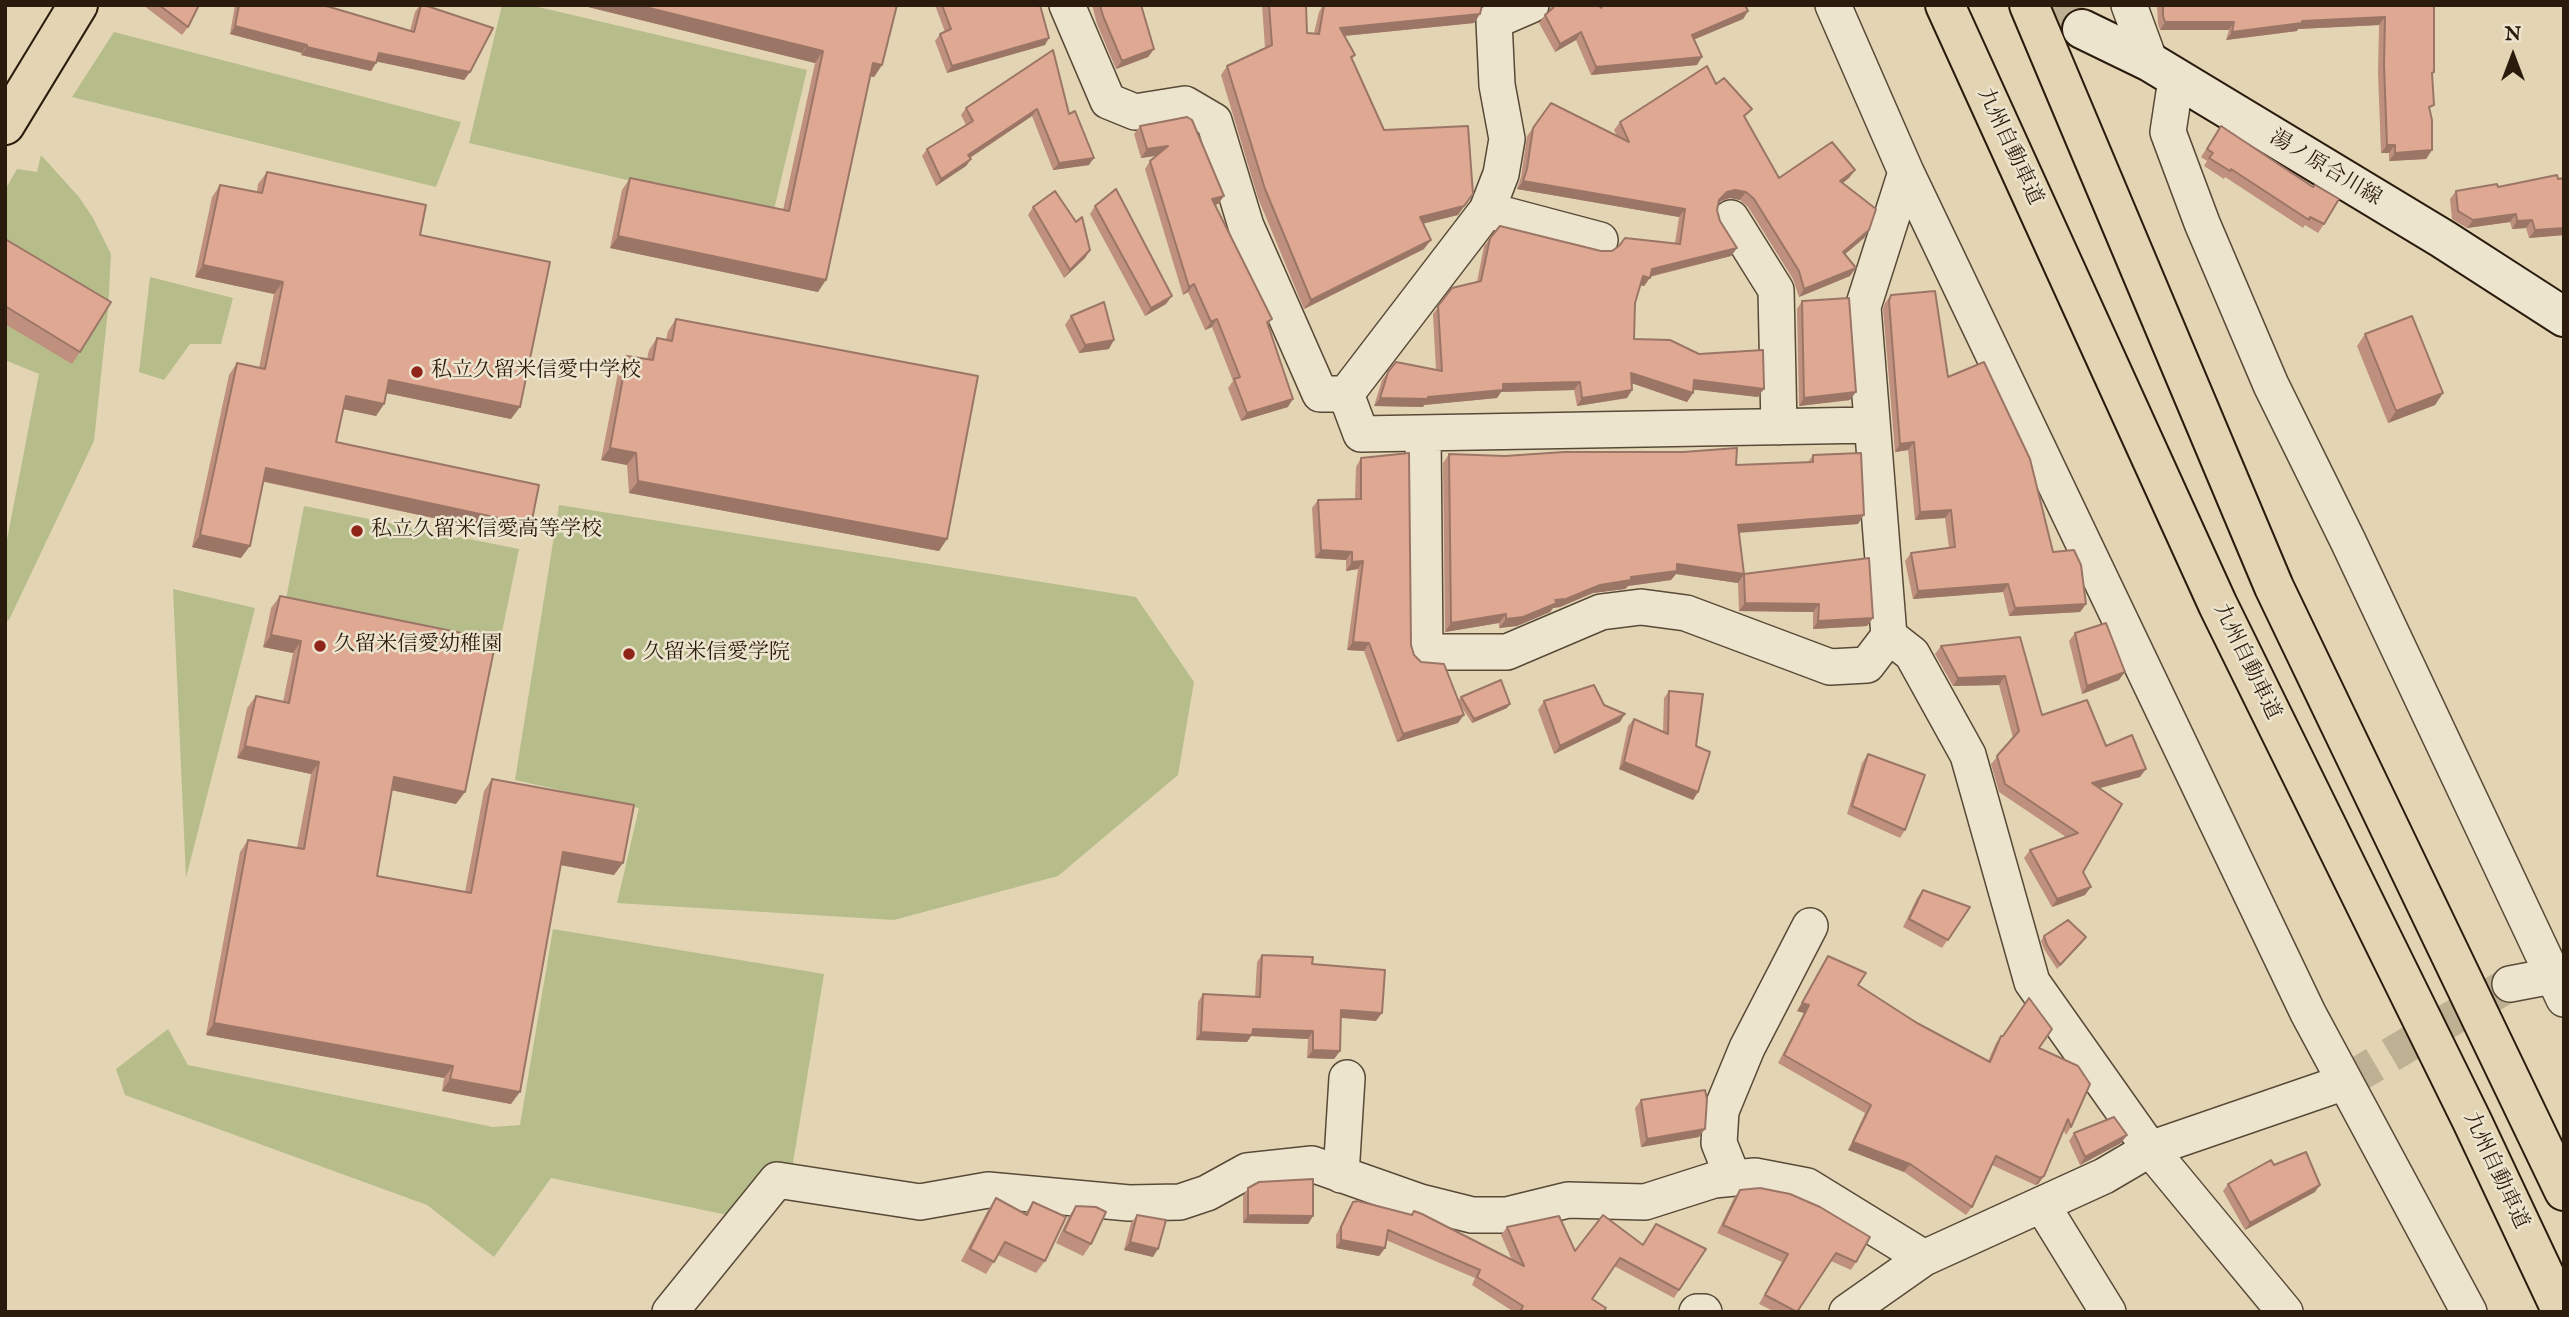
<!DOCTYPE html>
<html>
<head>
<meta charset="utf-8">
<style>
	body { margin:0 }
	#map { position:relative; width:2569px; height:1317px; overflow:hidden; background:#e3d5b4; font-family:"IM FELL English",serif }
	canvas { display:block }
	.frame { position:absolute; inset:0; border:7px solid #2a1b0d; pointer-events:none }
	.north { position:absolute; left:2478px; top:21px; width:70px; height:70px; -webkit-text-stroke:5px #ede4ce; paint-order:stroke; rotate:0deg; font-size:19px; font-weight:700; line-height:28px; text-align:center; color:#2a1b0d }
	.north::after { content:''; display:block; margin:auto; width:24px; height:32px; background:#2a1b0d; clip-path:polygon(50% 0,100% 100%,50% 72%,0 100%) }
</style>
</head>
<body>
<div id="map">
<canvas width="2569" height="1317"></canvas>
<div class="frame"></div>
<div class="north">N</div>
</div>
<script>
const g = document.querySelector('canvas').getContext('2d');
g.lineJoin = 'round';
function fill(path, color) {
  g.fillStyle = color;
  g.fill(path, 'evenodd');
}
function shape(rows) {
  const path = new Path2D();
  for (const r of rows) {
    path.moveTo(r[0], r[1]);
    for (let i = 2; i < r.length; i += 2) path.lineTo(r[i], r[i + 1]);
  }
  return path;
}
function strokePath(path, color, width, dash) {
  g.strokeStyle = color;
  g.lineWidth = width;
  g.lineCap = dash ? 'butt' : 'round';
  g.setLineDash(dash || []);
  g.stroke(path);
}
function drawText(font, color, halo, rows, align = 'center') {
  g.font = font + ' "IM FELL English","Noto Serif JP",serif';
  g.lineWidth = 5;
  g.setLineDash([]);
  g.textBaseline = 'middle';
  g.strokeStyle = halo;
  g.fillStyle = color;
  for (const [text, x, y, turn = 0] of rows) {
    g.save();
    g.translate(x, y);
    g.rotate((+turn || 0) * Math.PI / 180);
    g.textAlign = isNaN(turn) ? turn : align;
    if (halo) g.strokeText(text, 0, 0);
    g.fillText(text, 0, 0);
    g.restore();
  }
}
const green = shape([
	[502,5,530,5,807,70,773,214,469,143],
	[114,32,461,122,436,187,72,97],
	[41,155,79,197,93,218,111,254,108,310,94,441,9,620,5,622,5,550,39,374,5,360,5,190,17,169,37,172],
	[150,277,233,298,221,344,190,344,164,380,139,372],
	[559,505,1136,597,1194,682,1178,775,1058,876,894,920,617,903,639,808,515,780],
	[304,506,519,549,500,642,286,599],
	[173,589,255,608,186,878],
	[553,929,824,974,792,1169,732,1216,551,1178,494,1257,427,1205,125,1095,116,1069,168,1029,188,1065,493,1127,520,1125]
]);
const streetTunnel = shape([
	[2345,1082,2510,984]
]);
const secondaryTunnel = shape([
	[2047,5,2082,29]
]);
const street = shape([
	[1067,5,1108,101,1135,112,1185,104,1214,121,1246,226,1320,394,1346,394,1361,434,1872,425],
	[1833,5,1906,172,2308,1013,2469,1312],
	[2129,5,2150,62],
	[2176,79,2168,132,2202,223,2271,385,2348,541,2564,999],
	[1906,172,1863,307,1889,636,1912,654,1968,755,2032,982,2150,1149,2285,1312],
	[1487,210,1501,174,1507,139,1497,85,1494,21,1531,5],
	[1731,218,1776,290,1779,427],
	[1346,394,1487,210,1600,240],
	[1423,433,1425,652,1507,652,1601,612,1641,607,1686,613,1830,667,1867,665,1889,636],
	[2510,984,2552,976],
	[1341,1175,1347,1078],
	[1733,1178,1719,1143,1721,1111,1747,1048,1810,926],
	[2042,1205,2108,1312],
	[670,1312,777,1180,920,1202,988,1190,1129,1203,1180,1202,1207,1193,1247,1171,1312,1164,1420,1202,1472,1215,1507,1215,1568,1200,1645,1202,1714,1180,1755,1176,1807,1186,1924,1258],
	[1697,1312,1704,1312],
	[1847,1312,1924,1258,2104,1176,2150,1149,2345,1082]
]);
const secondary = shape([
	[2082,29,2150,62,2443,239,2564,317]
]);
const primary = shape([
	[5,125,78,5]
]);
const highway = shape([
	[1945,5,2218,605,2472,1121,2562,1312],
	[2029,5,2274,587,2564,1191]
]);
const wall = shape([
	[143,5,199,5,188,27,182,35],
	[235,5,323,5,410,31,415,12,420,5,470,72,464,80,377,61,371,71,301,55,302,53,230,34],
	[580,5,897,5,882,65,874,77,870,76,818,292,610,248,622,190,630,178,783,210,815,63],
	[935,5,1040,5,1045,45,947,73,935,41,940,34,945,32],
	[1092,5,1141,5,1154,49,1148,57,1116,69,1097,24],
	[1262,5,1306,5,1307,33,1314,33,1319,12,1323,5,1482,5,1480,14,1474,23,1344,36,1355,55,1352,59,1384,130,1458,215,1423,223,1424,249,1304,309,1258,198,1221,75,1227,66,1265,48],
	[1552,5,1599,5,1601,8,1748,11,1743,19,1694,39,1697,65,1591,75,1576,40,1555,52,1539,23,1545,15,1549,11],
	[2157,5,2435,5,2434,7,2430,111,2432,150,2426,159,2389,161,2389,153,2381,153,2378,73,2379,25,2298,29,2297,31,2226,40,2229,30,2160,30,2158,24],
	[1053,50,1069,114,1089,165,1053,170,1032,116,970,158,971,159,966,166,936,186,922,156,927,149,966,125,961,115,966,108],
	[1716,84,1745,118,1779,178,1855,170,1849,178,1843,183,1869,230,1864,238,1845,254,1850,276,1799,297,1793,279,1748,207,1740,200,1730,198,1721,201,1718,203,1717,210,1720,221,1737,248,1731,256,1650,277,1644,286,1641,285,1635,303,1634,339,1758,397,1693,389,1693,393,1687,402,1632,383,1632,390,1627,398,1577,406,1574,390,1501,392,1497,398,1424,405,1423,407,1374,406,1382,380,1396,362,1436,370,1433,314,1452,288,1477,282,1484,246,1500,226,1601,251,1675,243,1679,217,1517,189,1521,177,1527,136,1551,103,1617,136,1614,130,1620,122],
	[1140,126,1224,196,1218,204,1215,205,1272,319,1268,325,1288,407,1241,421,1228,388,1233,381,1212,327,1205,330,1188,292,1183,295,1145,169,1150,161,1157,155,1141,158,1134,134],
	[2221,126,2324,224,2318,233,2305,225,2303,228,2225,177,2224,179,2204,166,2207,161,2201,157],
	[267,172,420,235,511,419,386,393,384,404,376,416,343,409,336,442,522,537,264,482,241,558,192,547,229,375,237,363,259,368,274,294,195,277,212,197,220,185,257,192,258,184],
	[2498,187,2564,235,2529,238,2526,228,2512,229,2510,222,2467,228,2452,219,2450,199,2456,191],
	[1095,206,1166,304,1145,316,1090,214],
	[1033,207,1090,250,1085,258,1064,278,1028,215],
	[5,239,80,352,72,364,5,324],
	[1891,295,1948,377,2053,552,2086,604,2080,612,2009,616,2003,592,1913,599,1905,561,1911,553,1949,548,1945,518,1915,520,1908,450,1895,452,1883,309,1885,303],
	[1802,301,1850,400,1799,406,1797,309],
	[1071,316,1109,349,1079,353,1065,325],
	[676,319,947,539,939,551,629,493,627,465,601,460,619,368,627,356,647,359,649,350,657,338,666,340,668,331],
	[2365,334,2443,393,2435,405,2388,423,2357,346],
	[1449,454,1736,465,1808,462,1813,455,1858,524,1739,533,1744,574,1873,618,1867,626,1813,629,1813,612,1739,611,1738,583,1676,574,1671,580,1628,586,1625,589,1593,593,1560,607,1553,608,1550,612,1517,626,1499,628,1499,623,1445,632,1443,463],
	[1361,458,1414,655,1458,701,1461,697,1507,708,1472,723,1459,703,1458,723,1397,742,1364,651,1347,650,1358,569,1346,571,1346,560,1315,558,1312,508,1318,500,1355,499,1356,467],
	[280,596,456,804,392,790,377,876,465,892,484,791,492,779,614,875,561,865,511,1104,442,1091,444,1078,206,1035,240,852,248,840,297,848,311,774,237,758,247,708,256,696,283,702,293,653,263,647,271,608],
	[2075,633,2119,680,2082,694,2069,641],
	[2020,637,2042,715,2106,746,2140,777,2099,788,2083,872,2085,895,2052,907,2024,858,2030,850,2066,837,1999,792,1991,764,2013,738,1999,685,1953,686,1935,654,1941,646],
	[1669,691,1696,746,1698,792,1693,800,1619,769,1628,726,1634,719,1663,732,1664,698],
	[1544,701,1604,705,1620,722,1554,754,1538,710],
	[1868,754,1905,830,1900,838,1847,814,1862,763],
	[1923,890,1970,907,1942,948,1903,927,1917,898],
	[2044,936,2083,942,2057,969,2044,949,2041,941],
	[1262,955,1312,964,1376,1021,1341,1018,1340,1051,1334,1059,1307,1058,1308,1039,1251,1036,1247,1042,1196,1040,1198,1002,1203,994,1255,997,1257,962],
	[1828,956,1858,985,1917,1023,1988,1061,1996,1043,2001,1036,2039,1048,2071,1127,2066,1135,2063,1129,2044,1176,2038,1184,2035,1185,1992,1165,1972,1207,1966,1215,1904,1172,1848,1150,1865,1113,1778,1063,1804,1013,1797,1011],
	[1641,1100,1699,1137,1641,1147,1635,1108],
	[2074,1133,2127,1135,2121,1143,2080,1165,2069,1141],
	[2274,1165,2315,1192,2245,1230,2223,1191,2228,1184],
	[1248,1188,1313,1216,1308,1224,1243,1223,1243,1196],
	[1740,1190,1856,1262,1851,1270,1831,1261,1797,1312,1775,1312,1759,1304,1782,1262,1717,1233,1734,1198],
	[996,1198,1025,1214,1033,1202,1045,1261,1036,1273,998,1255,986,1274,961,1261,988,1210],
	[1353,1202,1411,1215,1414,1211,1512,1260,1501,1235,1507,1227,1575,1251,1643,1245,1656,1224,1706,1249,1674,1298,1614,1266,1592,1299,1603,1312,1514,1312,1472,1285,1475,1278,1386,1240,1385,1248,1379,1256,1336,1248,1336,1235,1348,1210],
	[1076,1206,1091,1244,1083,1256,1056,1243,1068,1218],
	[1137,1215,1153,1257,1124,1250,1131,1223]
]);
const shadedWall = shape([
	[580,5,637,5,823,51,815,63],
	[1748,11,1743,19,1686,43,1692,35],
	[1480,14,1474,23,1333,37,1340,28],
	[2385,17,2379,25,2298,29,2297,31,2226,40,2232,32,2302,21],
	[2165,22,2234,22,2229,30,2160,30],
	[235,26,307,45,302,53,230,34],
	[1581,32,1576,40,1555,52,1560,44],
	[1049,38,1045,45,947,73,952,66],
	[307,47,376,63,371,71,301,55],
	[1154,49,1148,57,1116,69,1122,61],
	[379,53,470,72,464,80,374,61],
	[1702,57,1697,65,1591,75,1596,67],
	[873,63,882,65,874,77,864,75],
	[1037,109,1032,116,962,163,968,155],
	[2387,145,2395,145,2389,153,2381,153],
	[1168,146,1162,155,1141,158,1147,149],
	[2432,150,2426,159,2389,161,2395,153],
	[1094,158,1089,165,1053,170,1059,163],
	[971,159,966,166,936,186,941,179],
	[1855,170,1849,178,1835,189,1840,181],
	[1523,181,1685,209,1679,217,1517,189],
	[1735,190,1746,192,1740,200,1730,198,1721,201,1714,208,1719,200,1727,192],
	[1473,194,1458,215,1414,226,1420,217],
	[1224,196,1218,204,1206,207,1212,199],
	[2516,214,2510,222,2467,228,2473,220],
	[2532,220,2526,228,2512,229,2517,221],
	[2564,228,2564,235,2529,238,2535,230],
	[1869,230,1864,238,1837,261,1843,252],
	[618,236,826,280,818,292,610,248],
	[1431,240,1424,249,1304,309,1311,300],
	[1737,248,1731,256,1647,277,1650,278,1644,286,1638,285,1643,276,1652,269],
	[1090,250,1085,258,1064,278,1070,270],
	[203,265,283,282,274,294,195,277],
	[1856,268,1850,276,1799,297,1804,289],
	[1194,284,1188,292,1183,295,1189,287],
	[1172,296,1166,304,1145,316,1151,308],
	[1217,319,1212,327,1205,330,1211,322],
	[1114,340,1109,349,1079,353,1085,345],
	[1631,373,1693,393,1687,402,1625,381],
	[389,380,520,407,511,419,381,392],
	[1694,380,1764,389,1758,397,1688,389],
	[1580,382,1574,390,1501,392,1497,398,1424,405,1423,407,1374,406,1380,398,1428,397,1503,384],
	[1632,390,1627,398,1577,406,1582,398],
	[1856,392,1850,400,1799,406,1804,398],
	[2443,393,2435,405,2388,423,2396,411],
	[346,396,384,404,376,416,338,408],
	[1293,399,1288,407,1241,421,1247,413],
	[1914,442,1908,450,1895,452,1900,444],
	[610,448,636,453,627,465,601,460],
	[266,468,531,525,522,537,258,480],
	[638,481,947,539,939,551,629,493],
	[1951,510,1945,518,1915,520,1920,512],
	[1864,515,1858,524,1732,533,1738,525],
	[200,535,250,546,241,558,192,547],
	[1321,550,1352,552,1346,560,1315,558],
	[1363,561,1358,569,1346,571,1352,562],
	[1677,564,1744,574,1738,583,1676,574,1671,580,1628,586,1625,589,1593,593,1560,607,1553,608,1550,612,1517,626,1499,628,1506,619,1555,600,1600,585],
	[2008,584,2003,592,1913,599,1918,591],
	[1745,603,1819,604,1813,612,1739,611],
	[2086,604,2080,612,2009,616,2015,608],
	[1506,614,1499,623,1445,632,1451,623],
	[1873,618,1867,626,1813,629,1818,621],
	[271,635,301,641,293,653,263,647],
	[1353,642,1369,643,1364,651,1347,650],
	[2125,672,2119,680,2082,694,2087,686],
	[2005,676,1999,685,1953,686,1958,678],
	[1510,704,1507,708,1472,723,1474,719],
	[1625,714,1620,722,1554,754,1560,746],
	[1464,715,1458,723,1397,742,1403,734],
	[245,746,319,762,311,774,237,758],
	[1624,762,1698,792,1693,800,1619,769],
	[2146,769,2140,777,2086,792,2092,783],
	[394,777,465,792,456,804,386,789],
	[563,852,623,863,614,875,555,864],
	[2091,887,2085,895,2052,907,2057,899],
	[1802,1003,1809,1005,1804,1013,1797,1011],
	[1341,1010,1382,1013,1376,1021,1336,1017],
	[214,1023,453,1066,444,1078,206,1035],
	[1253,1029,1313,1031,1308,1039,1251,1036,1247,1042,1196,1040,1201,1032],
	[1313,1050,1340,1051,1334,1059,1307,1058],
	[450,1079,520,1092,511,1104,442,1091],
	[1705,1129,1699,1137,1641,1147,1647,1139],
	[2127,1135,2121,1143,2080,1165,2085,1157],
	[1853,1142,1910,1164,1904,1172,1848,1150],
	[2044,1176,2038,1184,2035,1185,2040,1178],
	[2320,1185,2315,1192,2245,1230,2250,1223],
	[1248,1215,1313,1216,1308,1224,1243,1223],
	[1341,1240,1385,1248,1379,1256,1336,1248],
	[1130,1242,1158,1249,1153,1257,1124,1250]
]);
const building = shape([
	[159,5,199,5,188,27,159,5],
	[239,5,323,5,414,32,421,5,424,5,493,28,470,72,379,53,376,63,307,47,307,45,235,26,239,5],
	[637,5,897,5,882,65,873,63,826,280,618,236,630,178,789,211,823,51,637,5],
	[942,5,1040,5,1049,38,952,66,940,34,951,29,942,5],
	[1100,5,1141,5,1154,49,1122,61,1103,16,1100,5],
	[1269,5,1306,5,1307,33,1319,34,1324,5,1482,5,1480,14,1340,28,1355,55,1351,57,1384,130,1468,126,1473,194,1464,206,1420,217,1431,240,1311,300,1265,189,1227,66,1272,45,1269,5],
	[1554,5,1599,5,1601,8,1603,5,1745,5,1748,11,1692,35,1702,57,1596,67,1581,32,1560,44,1545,15,1553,8,1554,5],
	[2163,5,2434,5,2434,72,2432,73,2434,105,2429,107,2432,120,2432,150,2395,153,2395,145,2387,145,2384,65,2385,17,2302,21,2302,23,2232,32,2234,22,2165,22,2163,16,2163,5],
	[1053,50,1069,114,1075,111,1094,158,1059,163,1037,109,968,155,971,159,941,179,927,149,973,121,966,108,1053,50],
	[1707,66,1716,84,1724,78,1752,109,1744,116,1779,178,1832,142,1855,170,1840,181,1876,209,1869,230,1843,252,1856,268,1804,289,1799,271,1754,199,1746,192,1735,190,1727,192,1719,200,1717,210,1720,221,1737,248,1652,269,1650,278,1643,276,1635,303,1634,339,1670,340,1699,354,1763,350,1764,389,1694,380,1693,393,1631,373,1632,390,1582,398,1580,382,1503,384,1503,390,1428,397,1428,399,1380,398,1388,372,1396,362,1442,371,1438,306,1452,288,1481,281,1490,238,1500,226,1601,251,1612,251,1619,246,1625,238,1680,244,1685,209,1523,181,1527,169,1533,128,1551,103,1629,142,1620,122,1707,66],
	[1187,117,1192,120,1224,196,1212,199,1272,319,1267,322,1293,399,1247,413,1234,379,1240,377,1217,319,1211,322,1194,284,1189,287,1150,161,1168,146,1147,149,1140,126,1187,117],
	[2221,126,2313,187,2315,185,2339,199,2324,224,2310,217,2309,220,2231,169,2230,171,2209,158,2213,153,2207,149,2221,126],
	[267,172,426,205,420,235,550,262,520,407,389,380,384,404,346,396,336,442,539,485,531,525,266,468,250,546,200,535,237,363,265,369,283,282,203,265,220,185,262,193,267,172],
	[2557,175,2558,179,2564,178,2564,228,2535,230,2532,220,2517,221,2516,214,2473,220,2458,211,2456,191,2497,184,2498,187,2557,175],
	[1116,189,1172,296,1151,308,1095,206,1116,189],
	[1055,191,1076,222,1082,217,1090,250,1070,270,1033,207,1055,191],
	[5,239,111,302,80,352,5,306,5,239],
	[1935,291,1948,377,1984,362,2030,459,2053,552,2074,550,2081,565,2086,604,2015,608,2008,584,1918,591,1911,553,1955,547,1951,510,1920,512,1914,442,1900,444,1889,301,1891,295,1935,291],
	[1849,298,1856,392,1804,398,1802,301,1849,298],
	[1104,302,1114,340,1085,345,1071,316,1104,302],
	[2412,316,2443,393,2396,411,2365,334,2412,316],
	[676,319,978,376,947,539,638,481,636,453,610,448,627,356,653,360,657,338,672,341,676,319],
	[1737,448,1736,465,1813,462,1813,455,1861,453,1864,515,1738,525,1744,574,1677,564,1677,571,1631,577,1631,580,1600,585,1566,599,1555,600,1557,603,1523,617,1506,619,1506,614,1451,623,1449,454,1505,456,1564,452,1683,452,1737,448],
	[1409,453,1411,645,1414,655,1421,662,1444,664,1464,715,1403,734,1369,643,1353,642,1363,561,1352,562,1352,552,1321,550,1318,500,1361,499,1361,458,1409,453],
	[1869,558,1873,618,1818,621,1819,604,1745,603,1744,574,1869,558],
	[280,596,496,640,465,792,394,777,377,876,471,893,492,779,634,805,623,863,563,852,520,1092,450,1079,453,1066,214,1023,248,840,304,849,319,762,245,746,256,696,289,703,301,641,271,635,280,596],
	[2106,623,2125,672,2087,686,2075,633,2106,623],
	[2020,637,2042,715,2087,700,2106,746,2132,735,2146,769,2092,783,2122,804,2083,872,2091,887,2057,899,2030,850,2078,833,2005,784,1997,756,2019,731,2005,676,1958,678,1941,646,2020,637],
	[1501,680,1510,704,1474,719,1461,697,1501,680],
	[1594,685,1604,705,1625,714,1560,746,1544,701,1594,685],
	[1669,691,1703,694,1696,746,1710,752,1698,792,1624,762,1634,719,1668,734,1669,691],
	[1868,754,1925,775,1905,830,1852,806,1868,754],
	[1923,890,1970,907,1948,940,1909,919,1923,890],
	[2068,920,2086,937,2060,965,2047,945,2044,936,2068,920],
	[1262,955,1313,957,1312,964,1385,970,1382,1013,1341,1010,1340,1051,1313,1050,1313,1031,1253,1029,1252,1035,1201,1032,1203,994,1260,997,1262,955],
	[1828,956,1866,973,1858,985,1917,1023,1990,1062,2001,1036,2003,1036,2029,998,2052,1029,2039,1048,2078,1066,2090,1084,2071,1127,2068,1119,2044,1176,2040,1178,1996,1156,1972,1207,1910,1164,1853,1142,1871,1105,1784,1055,1809,1005,1802,1003,1828,956],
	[1705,1090,1707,1099,1705,1129,1647,1139,1641,1100,1705,1090],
	[2114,1117,2127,1135,2085,1157,2074,1133,2114,1117],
	[2306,1152,2320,1185,2250,1223,2228,1184,2271,1160,2274,1165,2306,1152],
	[1313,1179,1313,1216,1248,1215,1248,1188,1259,1182,1313,1179],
	[1760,1188,1790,1194,1820,1207,1870,1237,1856,1262,1836,1253,1797,1312,1765,1295,1788,1254,1723,1225,1740,1190,1760,1188],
	[996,1198,1027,1215,1033,1202,1066,1217,1045,1261,1005,1242,994,1262,970,1249,996,1198],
	[1358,1201,1412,1215,1414,1211,1422,1214,1524,1266,1507,1227,1559,1216,1575,1251,1603,1215,1643,1245,1656,1224,1706,1249,1679,1290,1620,1258,1592,1299,1606,1308,1603,1312,1520,1312,1523,1306,1477,1277,1480,1270,1388,1230,1385,1248,1341,1240,1341,1227,1353,1202,1358,1201],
	[1076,1206,1096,1207,1106,1212,1091,1244,1064,1231,1076,1206],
	[1137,1215,1166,1220,1158,1249,1130,1242,1137,1215]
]);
const markers = [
	[417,372,7,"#8f2418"],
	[357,531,7,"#8f2418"],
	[320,646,7,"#8f2418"],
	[629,654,7,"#8f2418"]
];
const streetNames = [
	["九州自動車道",2009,147,65],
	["湯ノ原合川線",2325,169,31],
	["九州自動車道",2246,662,64],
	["九州自動車道",2495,1171,65]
];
const poiNames = [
	["私立久留米信愛中学校",431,372],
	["私立久留米信愛高等学校",371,531],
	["久留米信愛幼稚園",334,646],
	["久留米信愛学院",643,654]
];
fill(green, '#b6bd8b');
strokePath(streetTunnel, '#beb093', 35, [35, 18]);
strokePath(secondaryTunnel, '#beb093', 38, [38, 19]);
strokePath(street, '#584a37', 38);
strokePath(secondary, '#2a1b0d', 42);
strokePath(primary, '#2a1b0d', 42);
strokePath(highway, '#2a1b0d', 42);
strokePath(street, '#ede4ce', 35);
strokePath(secondary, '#ede4ce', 38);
strokePath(primary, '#e3d5b4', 38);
strokePath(highway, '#e3d5b4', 38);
fill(wall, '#bf907e');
fill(shadedWall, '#9b7666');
fill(building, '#dea892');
strokePath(building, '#9b7666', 2);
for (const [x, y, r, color] of markers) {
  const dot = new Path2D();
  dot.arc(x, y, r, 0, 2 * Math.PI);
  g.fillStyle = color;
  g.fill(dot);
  strokePath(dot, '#ede4ce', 2.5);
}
drawText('21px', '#2a1b0d', '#ede4ce', streetNames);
drawText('21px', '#2a1b0d', '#ede4ce', poiNames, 'left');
</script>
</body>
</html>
